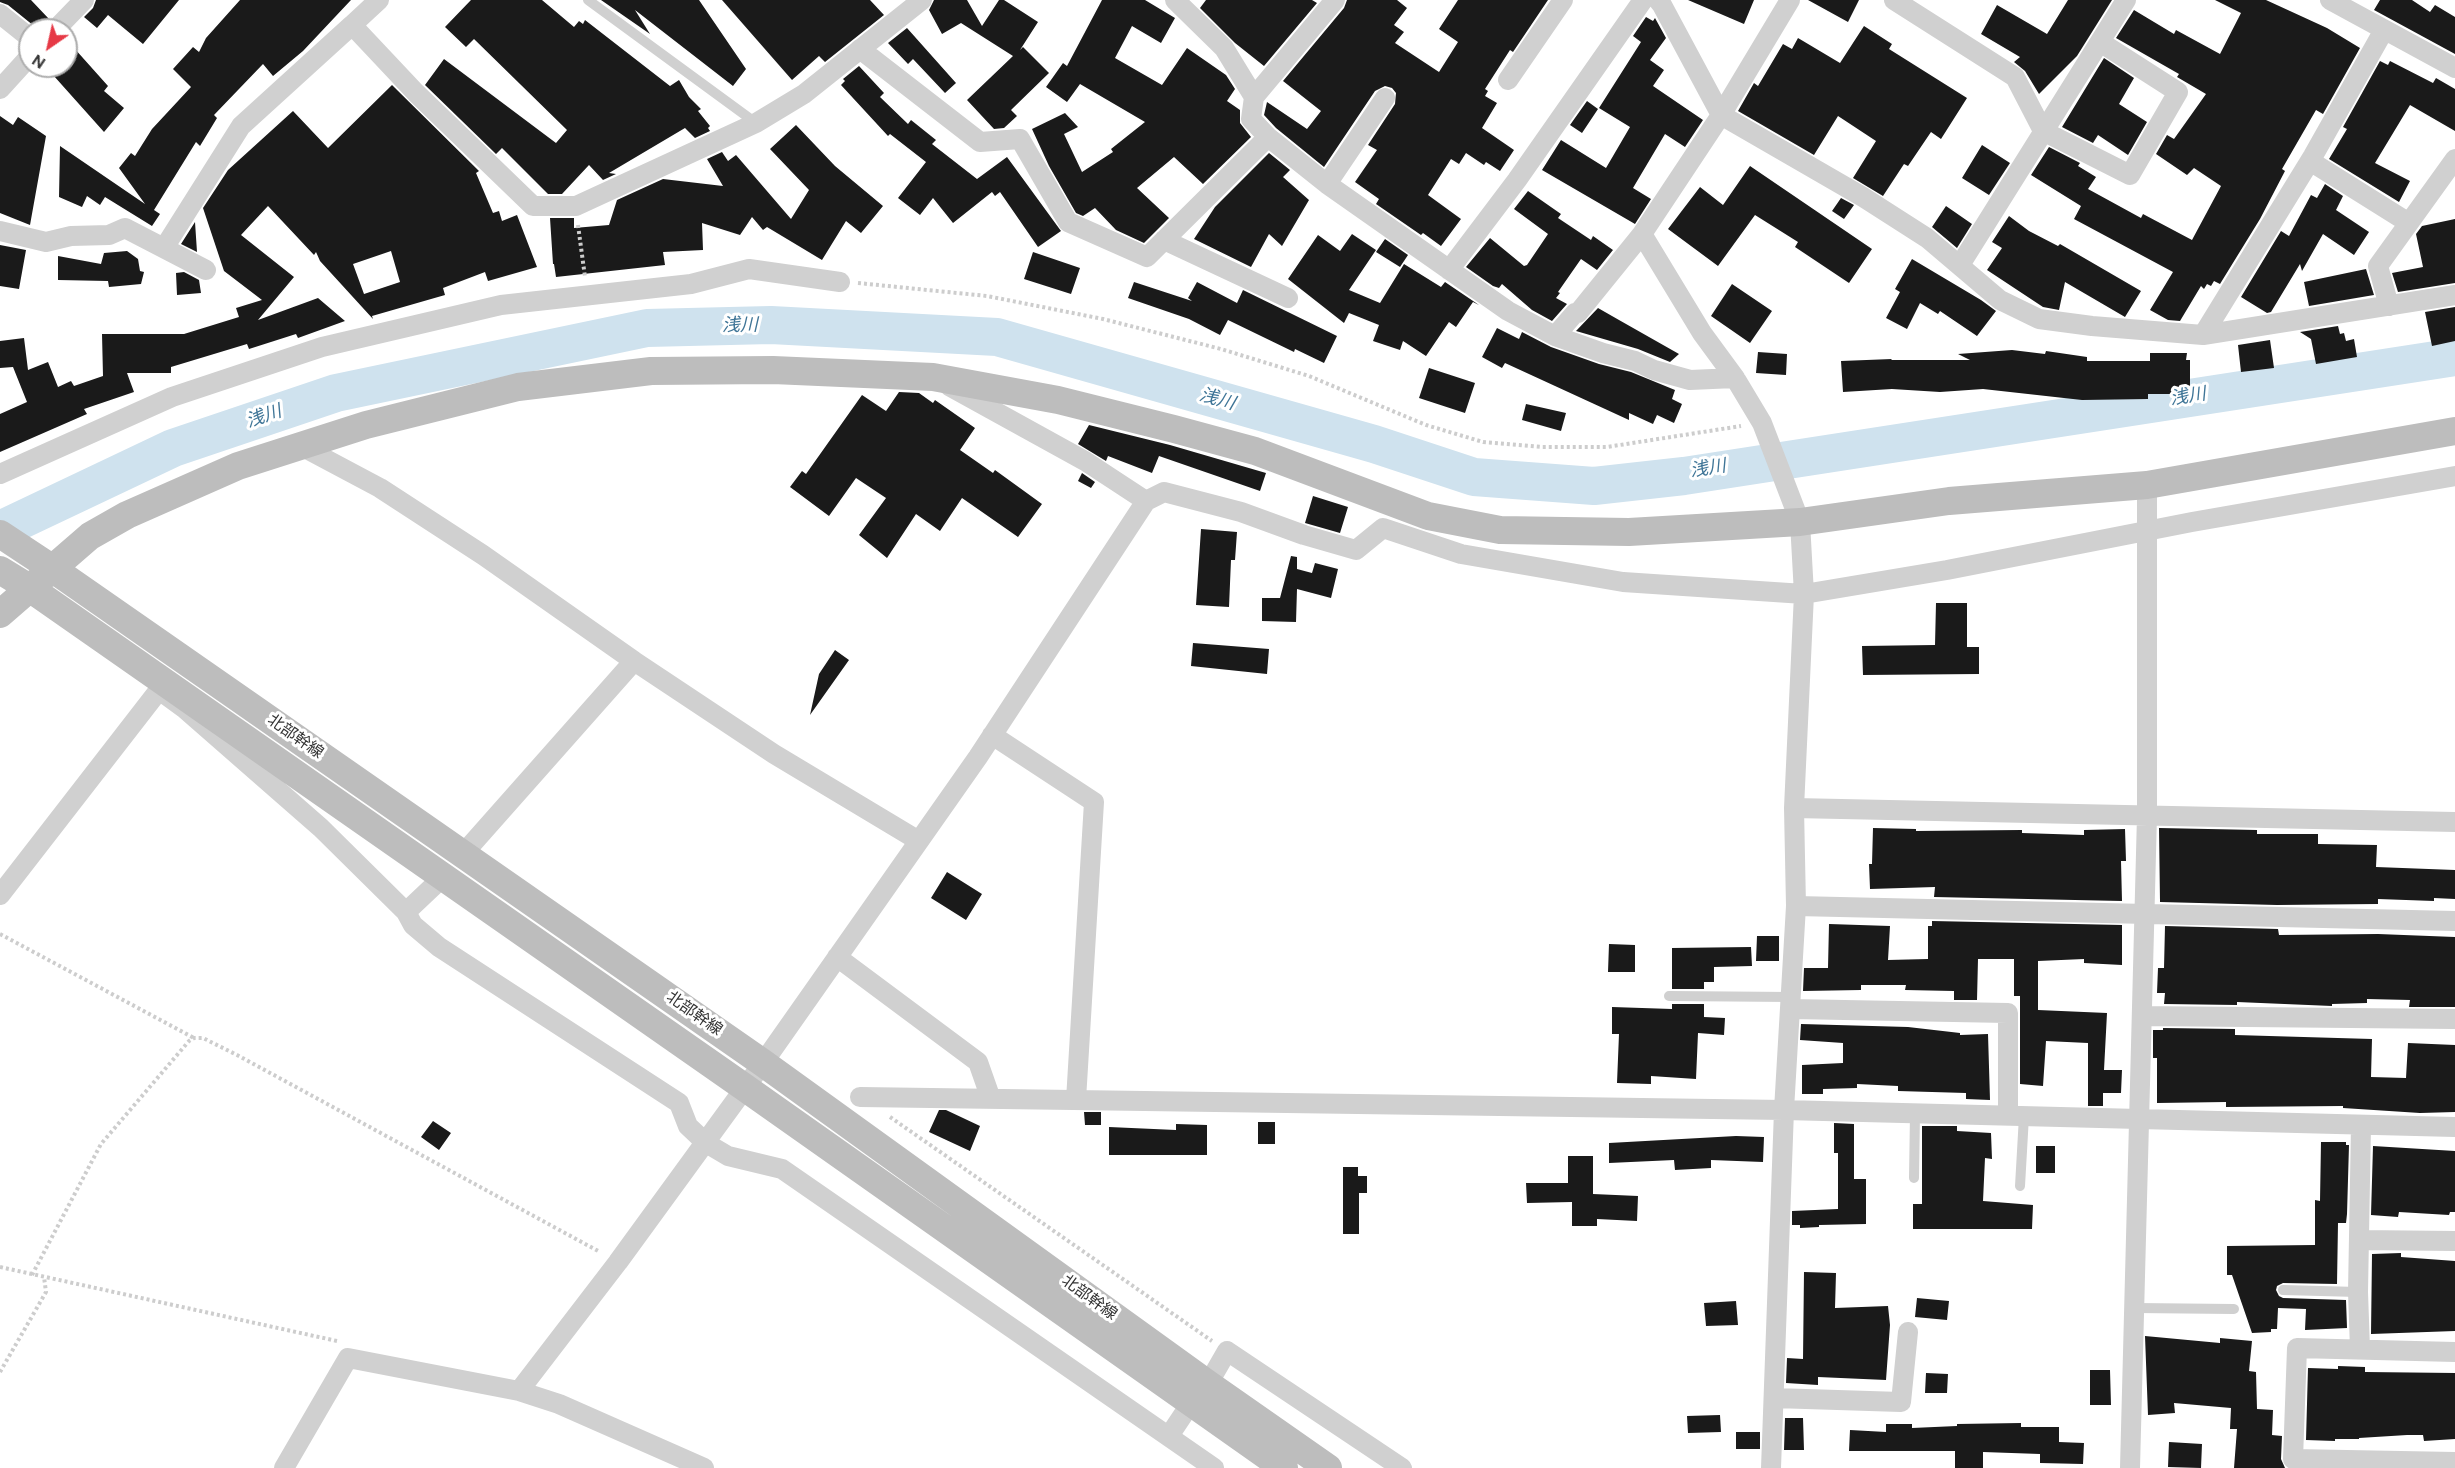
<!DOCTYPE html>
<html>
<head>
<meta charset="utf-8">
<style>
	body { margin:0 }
	#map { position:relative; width:2455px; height:1468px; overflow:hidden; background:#fff; font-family:"DM Sans",sans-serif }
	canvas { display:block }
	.north { position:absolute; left:18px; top:18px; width:60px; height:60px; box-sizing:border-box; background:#fff; border:2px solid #adadad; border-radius:50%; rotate:214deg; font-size:16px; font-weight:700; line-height:24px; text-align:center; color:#333 }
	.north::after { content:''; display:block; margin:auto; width:21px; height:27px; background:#e63946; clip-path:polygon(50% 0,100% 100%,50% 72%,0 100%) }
</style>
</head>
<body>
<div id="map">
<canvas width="2455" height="1468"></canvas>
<div class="north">N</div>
</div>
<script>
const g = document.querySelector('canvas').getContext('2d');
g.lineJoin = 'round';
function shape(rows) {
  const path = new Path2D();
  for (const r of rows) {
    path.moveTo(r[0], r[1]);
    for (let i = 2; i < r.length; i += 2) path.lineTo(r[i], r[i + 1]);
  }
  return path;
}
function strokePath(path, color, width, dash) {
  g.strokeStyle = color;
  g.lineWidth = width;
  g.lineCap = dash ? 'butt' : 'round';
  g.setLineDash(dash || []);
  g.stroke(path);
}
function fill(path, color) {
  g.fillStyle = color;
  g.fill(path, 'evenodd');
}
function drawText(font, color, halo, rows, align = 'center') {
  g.font = font + ' "DM Sans","Noto Sans JP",sans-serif';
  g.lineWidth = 6;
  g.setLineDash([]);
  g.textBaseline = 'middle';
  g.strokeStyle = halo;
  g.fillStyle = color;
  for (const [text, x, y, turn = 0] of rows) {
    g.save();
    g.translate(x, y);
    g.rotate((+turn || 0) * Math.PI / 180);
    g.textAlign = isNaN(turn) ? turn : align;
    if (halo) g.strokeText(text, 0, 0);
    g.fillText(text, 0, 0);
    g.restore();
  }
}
const river = shape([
	[0,530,173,448,336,393,647,328,771,325,997,337,1374,444,1474,477,1594,486,1684,476,2455,357]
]);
const building = shape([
	[0,0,31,0,49,19,43,30,39,30,8,5,0,2],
	[96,0,179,0,143,44,108,15,97,28,84,17,93,8],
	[240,0,351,0,303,51,273,76,263,64,214,115,217,118,200,146,196,142,154,210,160,214,152,226,105,197,100,205,87,196,82,207,59,197,60,146,145,204,119,168,131,153,135,156,152,129,191,87,173,69,193,47,199,52,206,38],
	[471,0,542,0,574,27,579,21,583,24,585,20,670,86,679,80,689,97,701,109,698,111,710,126,708,128,710,131,695,138,685,128,609,173,616,174,603,180,589,165,562,194,548,194,502,148,496,154,425,85,444,59,556,143,567,130,474,39,466,47,445,27],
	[601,0,699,0,746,69,733,86,635,10,650,34],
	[722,0,870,0,884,15,825,62,819,56,792,80],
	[934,0,967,0,982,26,999,0,1004,0,1038,22,1020,50,1023,47,1049,73,1011,110,1017,116,1004,128,994,129,967,100,1013,56,961,23,942,34,929,10],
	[1102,0,1145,0,1175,18,1161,43,1132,26,1115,58,1162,85,1187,48,1226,75,1235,89,1227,101,1240,110,1240,123,1251,137,1203,184,1174,157,1137,188,1169,218,1144,243,1116,230,1095,208,1083,216,1076,213,1049,166,1032,129,1065,113,1078,127,1064,134,1082,172,1113,152,1111,149,1145,122,1080,84,1067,102,1046,87,1063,63,1067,66],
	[1206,0,1312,0,1317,3,1264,66,1235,43,1200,8],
	[1347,0,1397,0,1407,8,1394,25,1404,32,1395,43,1439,72,1458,42,1439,29,1458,0,1548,0,1513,52,1510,50,1485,89,1488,91,1485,96,1497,103,1482,128,1514,150,1500,171,1486,162,1484,165,1466,153,1459,164,1451,159,1428,195,1461,219,1441,246,1423,233,1421,235,1376,204,1379,199,1355,182,1377,150,1368,145,1395,104,1396,93,1392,88,1385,86,1375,91,1324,167,1276,128,1264,115,1267,102,1307,129,1321,111,1283,81,1344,8],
	[1688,0,1754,0,1744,24],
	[1808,0,1859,0,1848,22],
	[2068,0,2112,0,2077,56,2039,94,2025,71,2014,62,2020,57,1981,34,1997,5,2047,34],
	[2215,0,2266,0,2327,28,2360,48,2323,114,2316,110,2282,169,2285,171,2260,219,2220,284,2214,281,2211,286,2207,284,2204,289,2201,286,2180,321,2168,320,2150,310,2173,272,2074,219,2081,206,2031,175,2049,147,2080,163,2078,166,2096,177,2088,189,2141,218,2143,214,2192,240,2221,186,2194,168,2187,175,2156,154,2167,135,2174,139,2206,94,2177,77,2179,74,2116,38,2134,10,2174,34,2176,30,2220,54,2241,13],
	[2380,0,2412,0,2430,12,2435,5,2455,17,2455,54,2374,10],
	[1646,17,1653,21,1655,18,1666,38,1650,60,1664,70,1653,86,1703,120,1685,147,1665,134,1633,188,1651,199,1635,224,1542,170,1561,140,1606,168,1630,127,1599,108,1641,42,1633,36],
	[1864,26,1892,44,1889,49,1967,98,1941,139,1931,132,1908,166,1904,164,1883,196,1853,178,1876,141,1838,116,1814,155,1738,111,1754,83,1758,86,1783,44,1792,49,1798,38,1840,63],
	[907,28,956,83,945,93,913,59,908,64,888,43],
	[66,39,108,86,104,91,124,108,104,132,45,66,66,66],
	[2104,58,2134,78,2119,104,2147,122,2128,155,2098,135,2093,143,2062,127],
	[2380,61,2388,65,2390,61,2433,83,2436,78,2455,89,2455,131,2410,105,2375,163,2410,181,2399,202,2329,159,2347,129,2343,127],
	[859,66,884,93,880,97,908,124,911,120,936,140,932,144,977,179,1007,157,1061,231,1038,247,1000,192,995,196,992,192,953,223,933,198,920,215,898,198,926,162,890,134,888,136,841,85,845,81,843,79],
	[392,85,479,171,476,173,493,213,499,211,502,221,517,215,537,267,488,281,485,272,443,288,445,295,372,316,373,319,320,261,316,252,314,255,268,206,241,235,294,277,258,320,318,298,345,321,298,338,296,334,249,349,247,344,171,367,171,373,127,373,134,392,84,409,87,414,0,452,0,414,27,402,13,367,0,368,0,341,24,338,28,370,48,362,58,387,71,381,74,386,103,376,102,334,184,334,239,317,236,308,262,300,224,271,203,208,228,170,293,111,328,148],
	[391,251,400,282,364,294,353,264],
	[1587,101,1598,109,1582,133,1570,125],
	[0,116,13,125,18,117,46,136,30,225,0,213],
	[796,125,835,166,883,206,861,233,846,221,822,260,767,227,763,230,752,217,740,235,702,223,703,250,663,252,665,265,556,277,554,264,553,264,550,218,574,218,574,228,609,225,617,200,663,179,723,186,707,159,722,152,728,161,736,155,791,219,809,190,770,149],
	[1982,145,2010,163,1989,195,1962,178],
	[1269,153,1290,170,1283,177,1309,200,1282,246,1269,234,1251,267,1194,239,1215,207],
	[1750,166,1872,249,1849,283,1795,247,1798,242,1755,215,1718,266,1668,229,1700,187,1723,205],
	[2325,184,2343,196,2336,210,2369,232,2354,255,2323,234,2302,271,2300,264,2271,312,2267,313,2241,297,2281,231,2289,236,2311,195,2317,198],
	[1528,191,1561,214,1558,218,1591,240,1593,236,1613,250,1597,270,1581,259,1558,292,1560,293,1556,298,1567,304,1552,321,1532,310,1502,284,1499,288,1493,286,1466,267,1490,238,1524,266,1527,265,1548,234,1514,209],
	[1841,198,1854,205,1844,219,1832,211],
	[1946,206,1972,224,1957,248,1932,227],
	[2009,216,2029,231,2058,246,2060,244,2141,291,2125,317,2065,282,2059,310,2043,307,1987,270,2002,248,1992,242],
	[2455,219,2455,283,2398,292,2392,273,2423,267,2416,234,2422,226],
	[195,222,197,252,181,244],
	[1352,234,1376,250,1349,290,1380,303,1404,264,1441,287,1445,282,1479,305,1473,302,1456,327,1449,322,1426,356,1403,341,1400,350,1373,341,1379,325,1349,313,1344,323,1288,279,1318,235,1340,251],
	[1385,239,1408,255,1400,267,1376,252],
	[0,245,26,250,19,289,0,286],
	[127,251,138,259,140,271,144,272,141,284,109,287,108,281,58,280,58,256,101,264,104,253],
	[1033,252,1080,268,1071,294,1024,279],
	[1912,259,1981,300,1996,311,1977,336,1940,311,1938,314,1920,303,1907,329,1886,318,1900,292,1895,289],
	[2366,269,2374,295,2309,306,2304,282],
	[184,272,199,280,201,293,177,295,176,273],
	[1134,282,1192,301,1188,298,1197,282,1237,303,1243,290,1337,336,1324,363,1295,349,1294,352,1228,320,1220,335,1189,319,1128,298],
	[1732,284,1772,311,1750,343,1711,316],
	[2455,307,2455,341,2432,346,2425,312],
	[1598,308,1619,320,1679,354,1670,362,1638,349,1576,331],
	[2338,326,2340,334,2344,333,2346,341,2354,339,2357,357,2316,364,2311,339,2300,332],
	[1497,328,1519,339,1522,332,1551,347,1599,364,1631,372,1675,390,1672,399,1682,404,1674,423,1657,415,1653,424,1629,413,1629,420,1505,363,1502,368,1482,357],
	[2270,340,2274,368,2241,372,2238,345],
	[2012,350,2045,354,2046,351,2087,357,2087,361,2150,361,2150,353,2187,353,2186,360,2190,360,2190,391,2180,390,2179,394,2148,394,2148,399,2082,400,1983,389,1940,392,1892,389,1843,392,1841,361,1892,359,1891,360,1970,360,1958,354],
	[1758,352,1787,354,1786,375,1756,373],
	[1429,368,1475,383,1465,413,1419,398],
	[899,392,919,393,933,403,935,400,975,428,960,450,993,473,995,470,1042,504,1018,537,962,498,940,531,916,514,887,558,859,535,886,498,856,478,829,516,790,487,802,471,806,474,862,395,886,411],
	[1526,404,1566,413,1561,431,1522,420],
	[1089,425,1170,445,1266,473,1260,491,1159,456,1152,473,1108,456,1106,461,1078,444],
	[1082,473,1095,482,1091,488,1078,481],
	[1313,496,1348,507,1340,533,1305,523],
	[1201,529,1237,532,1235,560,1231,560,1229,607,1196,605],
	[1291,556,1297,557,1297,569,1312,573,1315,563,1338,569,1331,598,1297,589,1296,622,1262,621,1262,598,1280,598],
	[1936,603,1967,603,1967,647,1979,647,1979,674,1863,675,1862,646,1935,645],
	[1193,643,1269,649,1267,674,1191,666],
	[835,650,849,660,810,715,819,674],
	[1873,828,1916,829,1916,831,2022,830,2022,833,2084,835,2084,830,2125,829,2126,861,2121,861,2122,901,1934,897,1935,887,1870,889,1869,864,1872,864],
	[2159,828,2257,830,2257,834,2318,834,2318,844,2377,845,2376,867,2455,870,2455,899,2434,898,2434,901,2378,899,2378,904,2277,905,2160,902],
	[947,872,982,894,966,920,931,898],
	[1932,921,2122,925,2122,965,2084,963,2084,959,2038,961,2038,1010,2107,1013,2104,1070,2122,1070,2121,1093,2103,1093,2103,1106,2088,1106,2088,1043,2046,1041,2043,1086,2020,1084,2020,996,2014,996,2014,959,1978,959,1977,1000,1954,1000,1954,991,1905,990,1906,985,1861,985,1861,990,1803,991,1804,968,1828,968,1829,924,1890,926,1888,960,1928,959,1928,926,1932,926],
	[2165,926,2278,929,2279,935,2378,934,2455,937,2455,1007,2409,1007,2410,1000,2367,999,2367,1003,2332,1004,2332,1006,2237,1002,2237,1005,2164,1004,2165,993,2157,993,2158,968,2164,968],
	[1757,936,1779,936,1779,961,1756,961],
	[1609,944,1635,945,1635,972,1608,972],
	[1751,947,1752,966,1714,967,1714,982,1704,982,1704,989,1672,989,1672,948],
	[1672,1004,1704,1004,1704,1017,1725,1018,1724,1035,1698,1033,1696,1079,1651,1076,1651,1084,1617,1083,1619,1034,1612,1034,1612,1007,1672,1009],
	[1801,1024,1908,1027,1960,1033,1960,1035,1988,1034,1990,1100,1966,1099,1966,1093,1898,1091,1898,1086,1857,1084,1857,1088,1823,1089,1823,1094,1802,1094,1802,1065,1843,1063,1843,1043,1800,1040],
	[2163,1028,2235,1029,2235,1035,2372,1039,2371,1077,2406,1078,2408,1043,2455,1045,2455,1112,2420,1113,2343,1108,2343,1106,2226,1107,2226,1102,2157,1103,2157,1058,2153,1058,2153,1030,2163,1030],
	[939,1110,946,1110,980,1126,970,1151,929,1132],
	[1084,1112,1101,1112,1101,1125,1085,1125],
	[433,1121,451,1133,439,1150,421,1137],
	[1258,1122,1275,1122,1275,1144,1258,1144],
	[1834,1123,1854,1124,1854,1179,1866,1179,1866,1224,1819,1225,1819,1227,1800,1228,1800,1225,1792,1225,1792,1211,1838,1209,1838,1153,1834,1153],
	[1176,1124,1207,1125,1207,1155,1109,1155,1109,1127,1176,1130],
	[1922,1126,1957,1126,1957,1131,1991,1133,1992,1159,1985,1158,1983,1201,2033,1205,2032,1229,1913,1229,1913,1204,1922,1204],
	[1736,1136,1764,1137,1763,1162,1711,1160,1711,1168,1675,1170,1674,1160,1609,1163,1609,1143],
	[2321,1142,2346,1142,2346,1145,2349,1145,2347,1214,2346,1223,2338,1223,2337,1284,2283,1283,2277,1286,2276,1290,2279,1296,2283,1298,2346,1300,2347,1328,2305,1330,2306,1309,2278,1308,2277,1329,2271,1329,2271,1332,2252,1333,2232,1275,2227,1275,2227,1246,2315,1245,2315,1200,2320,1201],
	[2036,1146,2055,1146,2055,1173,2036,1173],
	[2373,1146,2455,1151,2455,1212,2450,1212,2449,1215,2399,1212,2398,1217,2371,1215],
	[1568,1156,1593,1156,1593,1194,1638,1196,1637,1221,1597,1219,1597,1226,1572,1226,1572,1202,1527,1203,1526,1183,1568,1183],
	[1343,1167,1358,1167,1358,1176,1367,1176,1367,1193,1359,1193,1359,1234,1343,1234],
	[2401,1253,2401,1257,2455,1261,2455,1331,2371,1334,2372,1254],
	[1804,1272,1836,1273,1835,1308,1888,1306,1890,1325,1886,1380,1818,1377,1818,1385,1786,1383,1787,1358,1803,1359],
	[1917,1298,1949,1301,1947,1320,1915,1317],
	[1736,1301,1738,1325,1706,1326,1704,1303],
	[2145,1336,2220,1343,2220,1338,2252,1341,2249,1371,2256,1372,2257,1409,2273,1410,2272,1435,2282,1436,2281,1459,2285,1468,2234,1468,2237,1429,2230,1429,2231,1408,2174,1403,2175,1413,2148,1415],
	[2338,1366,2365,1367,2365,1372,2455,1373,2455,1439,2424,1441,2423,1435,2407,1435,2359,1438,2359,1439,2335,1439,2335,1441,2306,1440,2308,1368,2338,1369],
	[2090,1370,2110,1370,2111,1405,2090,1405],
	[1926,1373,1948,1374,1947,1393,1925,1393],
	[1720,1415,1721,1432,1688,1433,1687,1416],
	[1785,1418,1803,1418,1804,1450,1784,1450],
	[2021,1423,2021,1427,2059,1427,2059,1442,2084,1443,2083,1464,2040,1463,2040,1454,1983,1452,1983,1468,1955,1468,1955,1451,1849,1451,1850,1430,1886,1432,1886,1424,1912,1424,1912,1428,1957,1426,1957,1424],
	[1736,1432,1760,1432,1760,1449,1736,1449],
	[2169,1442,2202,1444,2201,1468,2168,1467]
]);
const path = shape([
	[578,225,585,277],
	[858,283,987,296,1103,319,1221,349,1309,376,1426,425,1483,442,1542,447,1607,447,1741,426],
	[0,934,194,1038],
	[890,1117,1212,1341],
	[0,1267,337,1341],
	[32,1275,101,1144,189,1041,194,1038,203,1038,237,1055,600,1252],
	[0,1372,46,1292,44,1277]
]);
const lane = shape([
	[588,0,756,123],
	[1669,996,1791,997],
	[1914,1178,1915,1114],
	[2020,1186,2024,1116],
	[2283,1290,2358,1292],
	[2135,1308,2234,1309]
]);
const street = shape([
	[379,0,352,25,416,93,533,206,576,206,756,123,804,94,922,0],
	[1175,0,1224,48,1254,97],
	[1335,0,1254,97,1251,119,1268,137,1327,184,1508,311,1555,336,1575,313,1578,313,1642,234,1721,115,1790,0],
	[1658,0,1662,5,1721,115,1863,197,1927,238,2000,300,2039,319,2092,326,2203,335,2313,156,2384,30],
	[1894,0,2015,77,2043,131,2130,175,2178,92,2100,42],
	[2330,0,2455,68],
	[0,14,30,38],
	[55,30,84,0],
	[860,49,980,142,1020,139,1068,222,1147,257,1268,137],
	[1508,80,1563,0],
	[0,89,30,56],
	[2310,161,2409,223],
	[1327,184,1385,98],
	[0,231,46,242,71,236,109,235,125,228,206,270],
	[1642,234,1702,333,1735,378,1762,423,1800,522,1804,594,1794,808,1796,906,1784,1110,1771,1468],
	[1164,240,1288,298],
	[164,248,241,126,352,25],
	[1960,265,2126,0],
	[1449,270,1517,180,1643,0],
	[2389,306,2378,266,2455,159],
	[2203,335,2455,295],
	[1555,336,1603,353,1635,361,1654,370,1690,380,1735,378],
	[949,386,1085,461,1146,501],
	[301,446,380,488,483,555,634,661,774,754,919,841],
	[0,474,172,397,322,347,501,305,691,284,749,269,840,282],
	[992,735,1094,802,1076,1100],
	[1794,808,2455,822],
	[463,854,634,661],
	[0,895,159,690,185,709,321,828,406,912,413,925,439,947,679,1103,688,1126,706,1143,728,1156,782,1169,1214,1468],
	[1796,906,2455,921],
	[406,912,443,877],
	[837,957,978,1062,991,1099],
	[1790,1009,2008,1013,2008,1115],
	[2142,1016,2455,1019],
	[860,1097,1784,1110,2455,1127],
	[2359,1240,2455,1241],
	[2360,1349,2358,1292,2361,1125],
	[2455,1352,2297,1348,2293,1459,2455,1462],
	[1208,1384,1227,1351,1402,1468],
	[519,1391,618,1262,763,1063,978,757,1146,501,1164,492,1241,512,1304,535,1356,550,1383,528,1461,554,1623,582,1804,594,1947,570,2192,522,2455,476],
	[1774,1398,1901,1402,1908,1332],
	[1169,1436,1191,1403],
	[284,1468,348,1358,519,1391,559,1404,704,1468],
	[2130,1468,2147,815,2147,485]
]);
const secondary = shape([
	[0,534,53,569,763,1063,1208,1384,1328,1468],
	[0,570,31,589,744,1087,1284,1468],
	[0,614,90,536,127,515,238,466,366,425,518,387,651,371,773,370,933,377,1058,400,1174,429,1255,451,1428,516,1500,530,1629,532,1800,522,1949,501,2147,485,2455,431]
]);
const streetNames = [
	["北部幹線",295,737,35],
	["北部幹線",694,1014,35],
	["北部幹線",1089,1298,36]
];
const waterNames = [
	["浅川",740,326,-1],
	["浅川",2188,397,-9],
	["浅川",1217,400,16],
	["浅川",264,417,-19],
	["浅川",1708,469,-9]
];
strokePath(river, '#cfe2ee', 38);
fill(building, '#1a1a1a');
strokePath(path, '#cdcdcd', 4, [3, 3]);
strokePath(lane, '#d0d0d0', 10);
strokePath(street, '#d0d0d0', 20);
strokePath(secondary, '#bdbdbd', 28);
drawText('16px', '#333', '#fff', streetNames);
drawText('italic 18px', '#3f7597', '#fff', waterNames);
</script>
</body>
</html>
